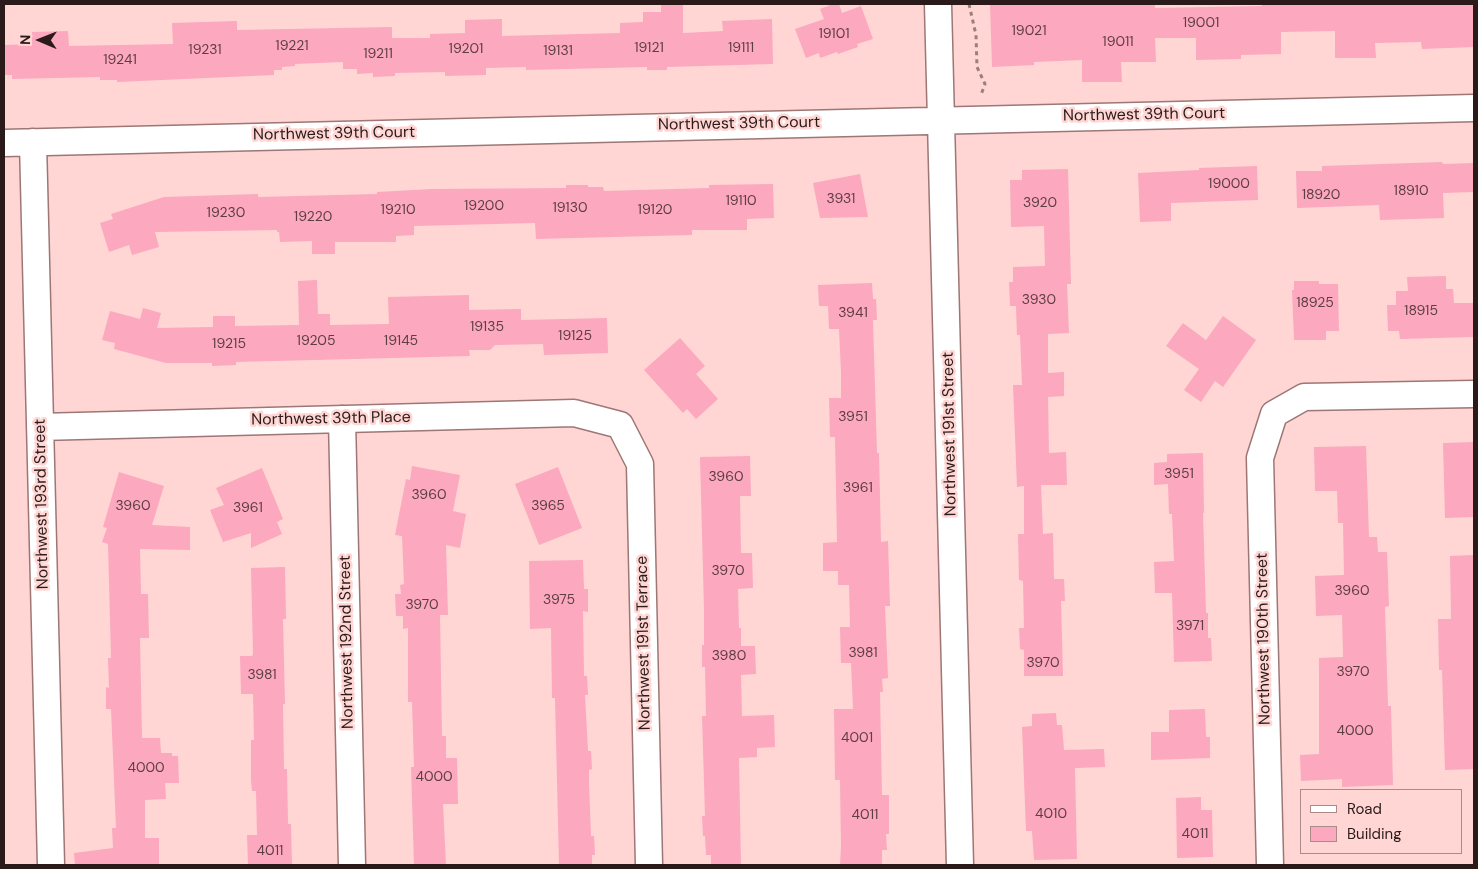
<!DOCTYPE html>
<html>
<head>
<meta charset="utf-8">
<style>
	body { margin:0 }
	#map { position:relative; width:1478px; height:869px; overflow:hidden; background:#ffd6d3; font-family:"DM Sans",sans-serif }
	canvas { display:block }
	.frame { position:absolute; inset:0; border:5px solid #2a1b1a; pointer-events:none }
	.legend { position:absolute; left:1300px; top:789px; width:162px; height:65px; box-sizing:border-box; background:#ffd6d3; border:1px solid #aa8b89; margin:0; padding:6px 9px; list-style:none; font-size:15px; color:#2a1b1a }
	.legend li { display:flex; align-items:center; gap:10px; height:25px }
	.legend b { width:25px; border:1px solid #aa8b89 }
	.north { position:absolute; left:15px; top:15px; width:50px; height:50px; -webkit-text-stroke:4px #ffd6d3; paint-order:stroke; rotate:271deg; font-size:14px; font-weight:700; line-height:20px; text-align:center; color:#2a1b1a }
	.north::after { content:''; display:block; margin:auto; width:18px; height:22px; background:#2a1b1a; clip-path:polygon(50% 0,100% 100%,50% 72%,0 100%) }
</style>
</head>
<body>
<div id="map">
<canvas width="1478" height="869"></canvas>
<div class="frame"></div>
<ul class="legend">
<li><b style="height:6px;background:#fff"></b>Road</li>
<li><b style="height:14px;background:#fca8bf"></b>Building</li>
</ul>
<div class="north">N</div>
</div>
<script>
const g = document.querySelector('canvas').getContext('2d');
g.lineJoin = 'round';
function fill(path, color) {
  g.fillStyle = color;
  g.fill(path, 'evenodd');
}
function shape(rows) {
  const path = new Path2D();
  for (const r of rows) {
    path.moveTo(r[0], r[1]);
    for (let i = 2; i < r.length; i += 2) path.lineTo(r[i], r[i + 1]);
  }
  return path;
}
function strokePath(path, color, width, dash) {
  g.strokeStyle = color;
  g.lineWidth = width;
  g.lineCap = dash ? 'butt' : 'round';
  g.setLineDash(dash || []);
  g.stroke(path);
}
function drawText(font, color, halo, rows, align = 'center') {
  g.font = font + ' "DM Sans",sans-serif';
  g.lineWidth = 5;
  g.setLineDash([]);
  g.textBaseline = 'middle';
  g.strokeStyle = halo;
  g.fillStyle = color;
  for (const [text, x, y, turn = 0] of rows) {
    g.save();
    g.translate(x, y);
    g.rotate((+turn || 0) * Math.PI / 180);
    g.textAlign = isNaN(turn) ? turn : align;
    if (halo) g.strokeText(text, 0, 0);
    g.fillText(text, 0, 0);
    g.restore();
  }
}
const building = shape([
	[661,4,683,4,683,33,723,31,722,21,772,19,773,64,667,67,667,70,647,70,647,67,526,70,526,67,486,68,486,75,445,76,445,72,395,73,395,76,373,77,373,73,357,74,357,69,343,69,343,62,295,64,295,66,282,67,282,70,274,70,274,75,117,82,117,80,100,80,100,77,12,79,12,75,4,75,4,45,32,44,32,32,68,31,69,46,173,44,172,23,237,21,237,30,392,27,392,38,430,38,430,34,465,33,465,20,502,19,502,36,620,33,620,23,643,22,643,12,661,12],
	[833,4,839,4,842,13,861,6,873,39,857,44,858,47,838,54,837,52,820,58,819,53,806,58,795,29,824,19,820,9],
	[990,4,1155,4,1155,8,1262,6,1262,4,1474,4,1474,47,1422,49,1421,42,1375,43,1376,58,1335,58,1335,31,1281,32,1281,54,1241,55,1241,59,1196,60,1196,38,1155,38,1156,62,1121,62,1122,82,1082,82,1082,60,1034,62,1034,65,992,67],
	[1442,162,1443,164,1474,163,1474,192,1443,193,1444,218,1380,220,1379,205,1297,208,1296,171,1322,171,1322,166],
	[1257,166,1258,200,1171,203,1171,221,1140,222,1138,173,1199,170,1199,168],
	[1068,169,1071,284,1067,284,1069,333,1048,334,1048,373,1064,372,1064,396,1048,397,1049,453,1066,452,1067,485,1041,485,1043,534,1053,533,1054,579,1064,579,1065,601,1061,601,1063,676,1024,676,1024,650,1020,649,1019,628,1024,628,1023,581,1019,580,1018,534,1024,534,1024,486,1017,487,1013,385,1022,385,1020,335,1017,335,1016,306,1010,306,1009,282,1013,282,1013,267,1045,266,1044,226,1011,227,1010,180,1022,180,1022,170],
	[860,174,868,217,820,218,813,183],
	[773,184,774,218,747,219,747,230,692,230,692,235,536,239,535,223,414,226,414,235,396,236,396,242,335,242,335,254,312,254,312,241,280,242,279,232,277,232,277,230,155,232,159,247,132,255,129,245,109,252,100,223,113,219,111,214,164,197,258,194,258,197,377,194,377,192,432,189,566,188,566,185,588,185,588,187,603,187,604,191,709,188,709,185],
	[1446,276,1446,289,1453,289,1454,303,1474,303,1474,337,1400,339,1399,331,1388,331,1387,305,1396,305,1396,291,1408,291,1407,277],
	[317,280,318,314,330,314,330,325,389,324,388,297,469,295,469,310,521,309,521,320,607,318,608,353,544,355,543,344,495,345,490,350,469,350,470,356,236,362,236,365,212,366,212,363,166,363,114,349,115,343,102,340,110,311,140,319,143,308,161,313,157,328,213,327,213,316,235,316,235,326,299,325,298,281],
	[1294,281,1319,281,1319,284,1338,284,1339,331,1326,331,1326,340,1294,340,1292,290,1294,290],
	[872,283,873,299,876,299,877,320,873,320,877,453,879,453,881,542,888,541,890,606,885,606,888,678,882,679,883,692,880,692,882,795,889,795,889,834,886,834,887,850,882,850,882,864,840,865,841,847,840,780,835,780,834,709,853,709,851,663,841,663,840,627,850,627,849,585,838,585,838,571,823,571,823,543,837,542,835,437,830,437,829,398,841,398,841,372,839,329,829,329,828,306,819,306,818,285],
	[1223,316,1256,340,1223,387,1215,381,1201,402,1184,390,1199,369,1166,346,1183,323,1206,340],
	[680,338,705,366,696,374,718,399,696,419,687,409,683,413,644,370],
	[1474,442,1474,517,1445,518,1443,443],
	[1366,446,1369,537,1377,537,1378,552,1387,552,1389,606,1385,607,1388,706,1391,706,1393,785,1342,787,1342,779,1301,781,1300,755,1319,754,1319,658,1343,657,1342,615,1316,616,1315,576,1344,575,1343,523,1338,523,1337,491,1315,491,1314,447],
	[1203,453,1204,513,1203,513,1206,613,1208,613,1208,638,1211,638,1212,661,1174,662,1172,593,1155,593,1154,562,1174,561,1172,514,1169,514,1168,484,1154,485,1154,463,1167,462,1167,454],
	[750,456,751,496,740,496,741,553,752,553,753,588,738,589,739,628,741,628,741,646,755,646,756,674,741,675,742,716,774,715,775,747,757,748,757,757,739,758,741,865,711,865,711,855,706,855,705,836,703,836,702,816,705,816,702,716,706,716,705,667,702,667,702,645,704,645,704,610,700,457],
	[412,466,460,475,453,511,466,514,460,548,446,545,448,615,440,615,442,736,446,736,446,758,457,758,458,804,443,804,446,865,414,865,411,767,414,767,412,702,408,702,408,628,403,629,403,616,396,616,395,594,401,594,400,585,404,584,402,536,395,535,406,479,410,480],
	[558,467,582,528,539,545,515,484],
	[262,468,283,519,277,522,282,534,251,548,251,533,223,542,210,510,224,505,216,488],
	[119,472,164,486,152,525,190,527,190,550,140,549,141,594,148,594,149,638,140,638,142,738,160,738,161,753,172,753,172,756,178,756,179,783,165,783,166,799,145,800,145,838,159,838,159,865,75,865,74,853,113,848,112,828,116,828,111,709,106,709,106,687,109,688,108,658,111,658,108,544,102,542,107,528,103,527],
	[1474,555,1474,769,1445,770,1442,670,1439,670,1438,619,1451,619,1450,556],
	[583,560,584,589,588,589,588,612,583,611,584,676,587,676,588,695,585,695,588,751,591,751,592,769,589,770,589,783,591,836,594,836,595,855,592,855,592,865,559,865,555,698,552,698,551,628,530,629,529,561],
	[285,567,286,619,283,619,285,704,283,704,284,769,287,769,288,824,291,824,292,865,248,864,247,835,257,835,256,791,252,791,251,780,251,740,254,740,253,694,241,694,240,656,252,656,253,654,251,568],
	[1205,709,1206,737,1210,737,1210,758,1151,760,1151,732,1169,732,1169,710],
	[1056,713,1057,725,1062,725,1064,750,1104,749,1105,767,1075,768,1077,859,1034,860,1032,831,1026,831,1022,727,1032,726,1032,714],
	[1201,797,1201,810,1212,810,1213,857,1177,858,1176,798]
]);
const path = shape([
	[969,4,976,35,977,67,985,84,981,95]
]);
const minor = shape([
	[938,4,960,865],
	[33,142,51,865],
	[4,143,1474,108],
	[342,419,352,865],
	[40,427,574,413,620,425,640,464,649,865],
	[1270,865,1260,458,1274,414,1304,397,1474,394]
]);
const numberNames = [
	["19001",1201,23],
	["19021",1029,31],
	["19101",834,34],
	["19011",1118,42],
	["19221",292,46],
	["19121",649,48],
	["19111",741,48],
	["19201",466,49],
	["19231",205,50],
	["19131",558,51],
	["19211",378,54],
	["19241",120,60],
	["19000",1229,184],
	["18910",1411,191],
	["18920",1321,195],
	["3931",841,199],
	["19110",741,201],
	["3920",1040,203],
	["19200",484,206],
	["19130",570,208],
	["19210",398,210],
	["19120",655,210],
	["19230",226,213],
	["19220",313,217],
	["3930",1039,300],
	["18925",1315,303],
	["18915",1421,311],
	["3941",853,313],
	["19135",487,327],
	["19125",575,336],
	["19205",316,341],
	["19145",401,341],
	["19215",229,344],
	["3951",853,417],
	["3951",1179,474],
	["3960",726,477],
	["3961",858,488],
	["3960",429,495],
	["3960",133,506],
	["3965",548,506],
	["3961",248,508],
	["3970",728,571],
	["3960",1352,591],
	["3975",559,600],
	["3970",422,605],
	["3971",1190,626],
	["3981",863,653],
	["3980",729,656],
	["3970",1043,663],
	["3970",1353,672],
	["3981",262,675],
	["4000",1355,731],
	["4001",857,738],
	["4000",146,768],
	["4000",434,777],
	["4010",1051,814],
	["4011",865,815],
	["4011",1195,834],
	["4011",270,851]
];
const streetNames = [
	["Northwest 39th Court",1144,115,-1],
	["Northwest 39th Court",739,124,-1],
	["Northwest 39th Court",334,134,-1],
	["Northwest 39th Place",331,419,-1],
	["Northwest 191st Street",950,434,-91],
	["Northwest 193rd Street",42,504,-91],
	["Northwest 190th Street",1264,639,-91],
	["Northwest 192nd Street",347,642,-91],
	["Northwest 191st Terrace",644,643,-91]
];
fill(building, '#fca8bf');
strokePath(minor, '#9c7775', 29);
strokePath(path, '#9c7f7d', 3, [4, 4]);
strokePath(minor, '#fff', 26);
drawText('14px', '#5e3e43', null, numberNames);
drawText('16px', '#2a1b1a', '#ffd6d3', streetNames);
</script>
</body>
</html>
